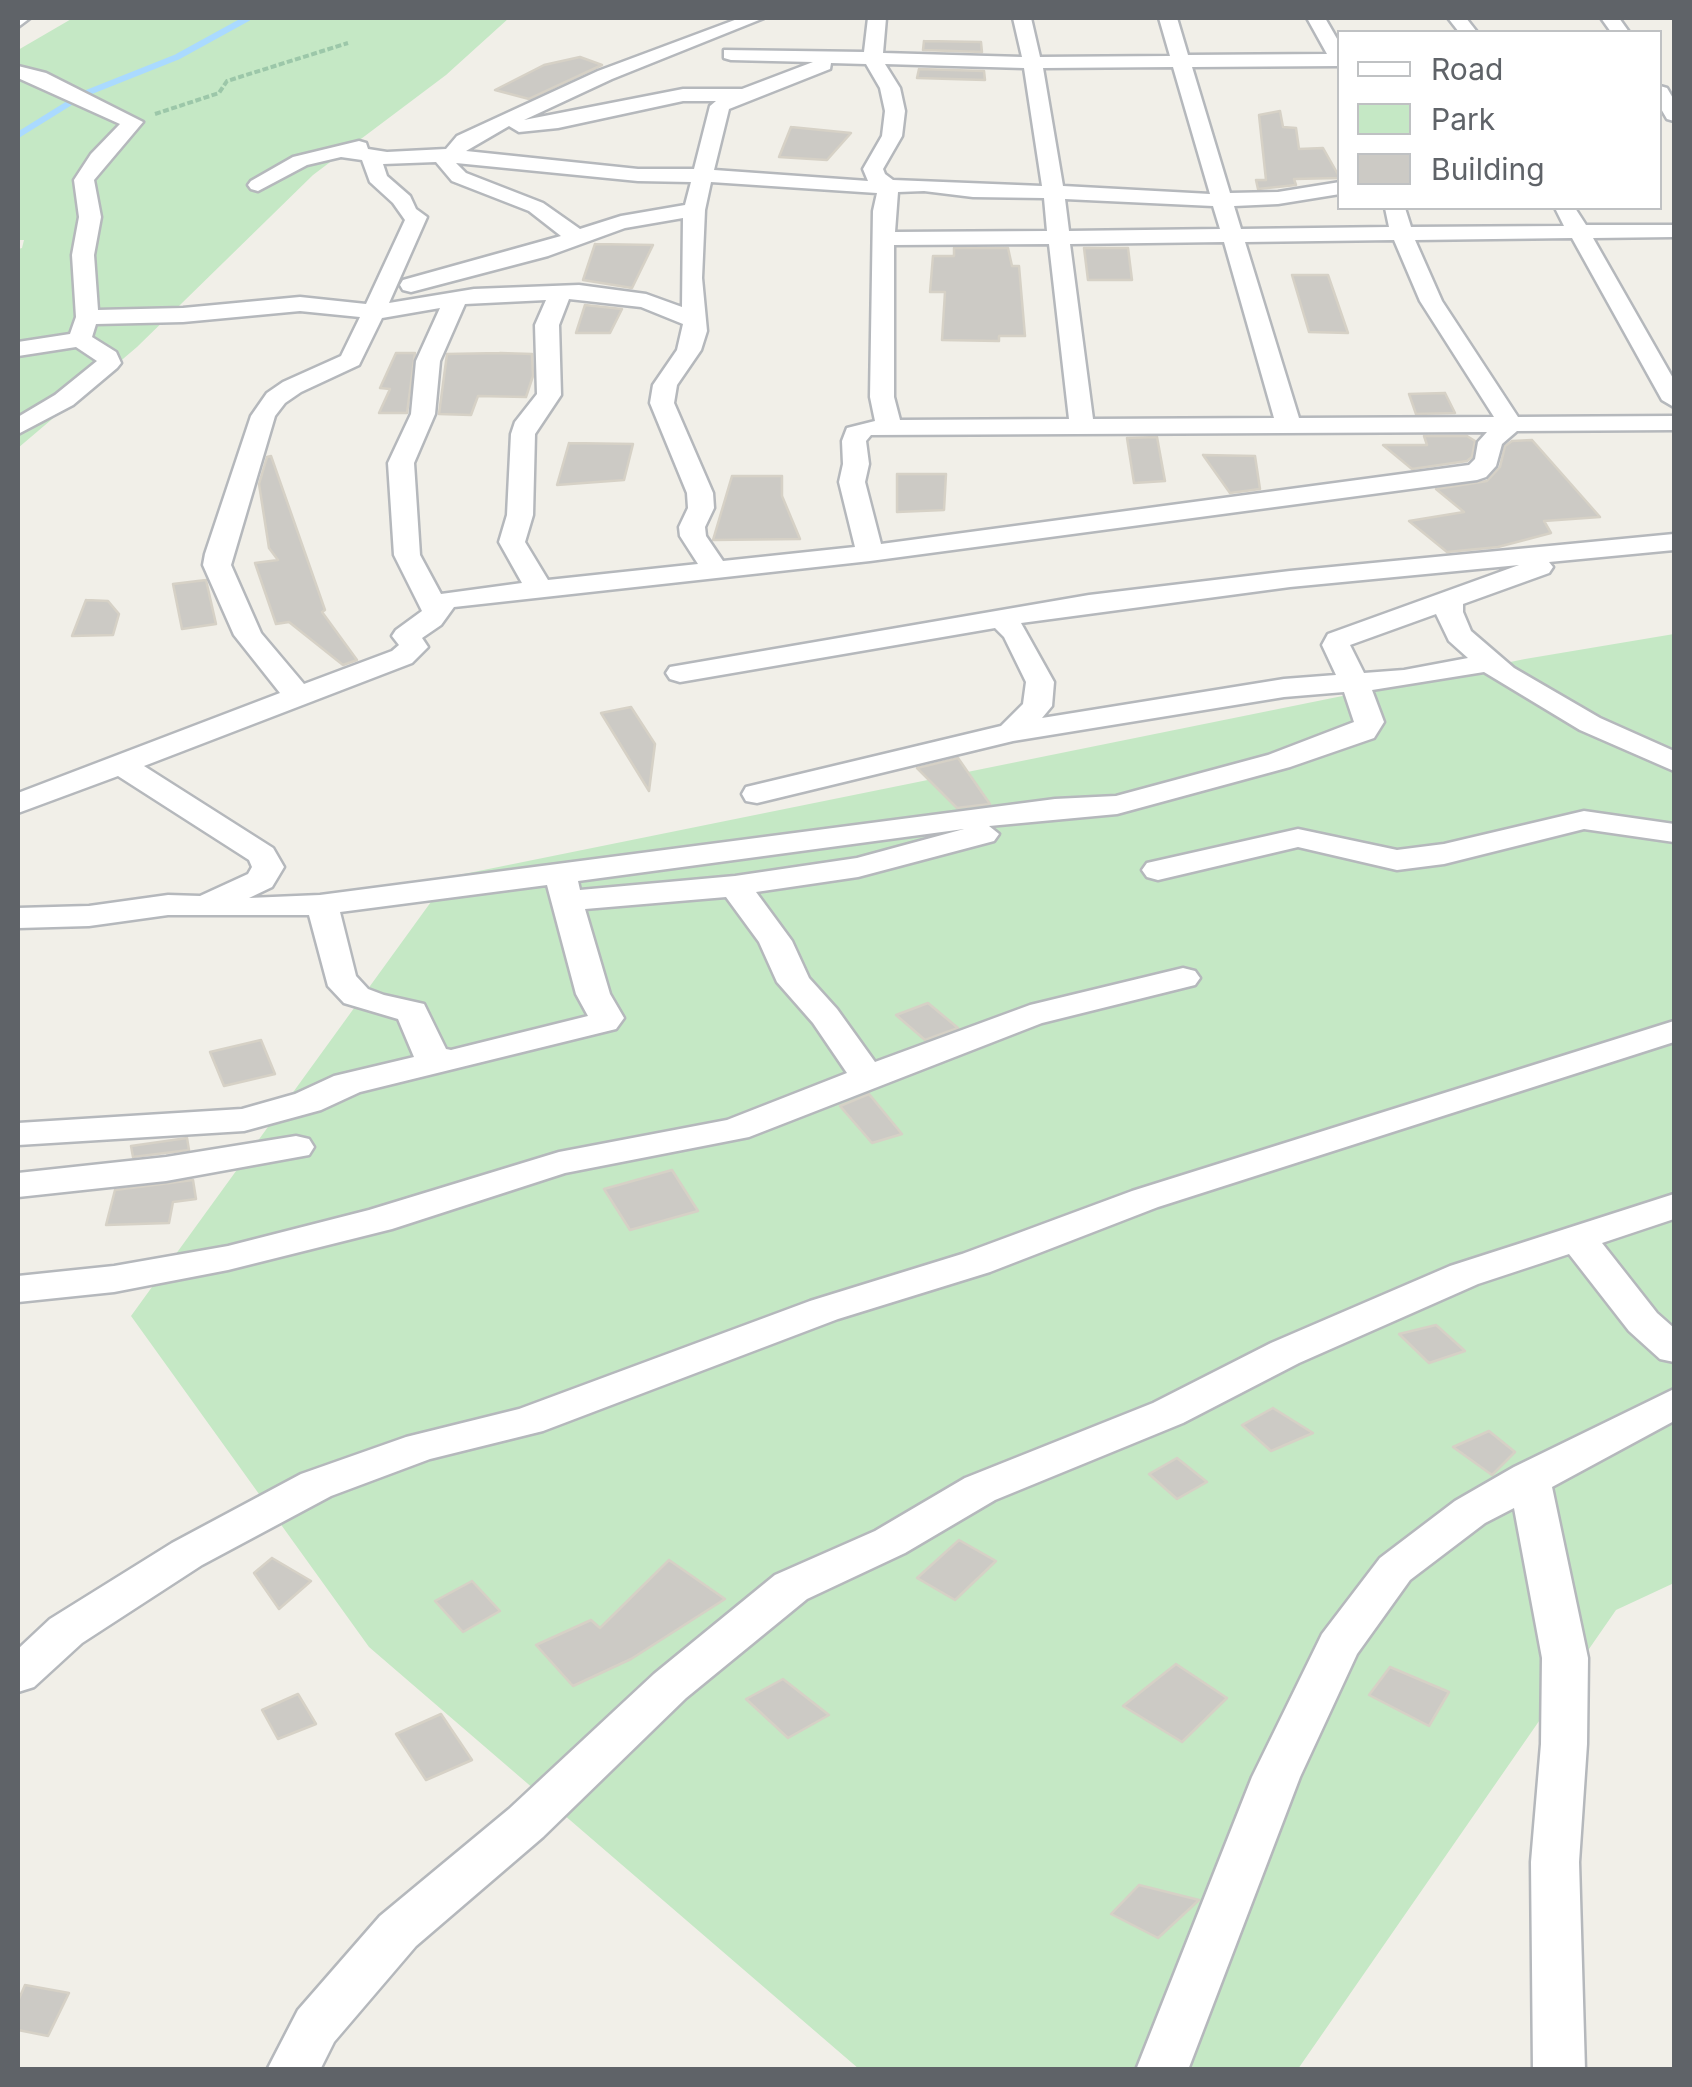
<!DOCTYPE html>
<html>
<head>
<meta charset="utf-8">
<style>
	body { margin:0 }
	#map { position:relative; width:1692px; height:2087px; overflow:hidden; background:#f1efe8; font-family:Inter,sans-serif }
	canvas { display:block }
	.frame { position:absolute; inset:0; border:20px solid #5f6368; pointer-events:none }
	.legend { position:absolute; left:1337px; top:30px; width:325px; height:180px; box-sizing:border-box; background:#fff; border:2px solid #bfc1c3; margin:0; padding:12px 18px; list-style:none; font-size:30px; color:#5f6368 }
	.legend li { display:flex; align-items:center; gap:20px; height:50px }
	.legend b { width:50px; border:2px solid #bfc1c3 }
</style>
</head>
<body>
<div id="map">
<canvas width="1692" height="2087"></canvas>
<div class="frame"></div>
<ul class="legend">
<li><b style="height:12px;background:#fff"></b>Road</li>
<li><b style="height:28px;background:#c5e8c5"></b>Park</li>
<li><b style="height:28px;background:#cccac5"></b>Building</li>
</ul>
</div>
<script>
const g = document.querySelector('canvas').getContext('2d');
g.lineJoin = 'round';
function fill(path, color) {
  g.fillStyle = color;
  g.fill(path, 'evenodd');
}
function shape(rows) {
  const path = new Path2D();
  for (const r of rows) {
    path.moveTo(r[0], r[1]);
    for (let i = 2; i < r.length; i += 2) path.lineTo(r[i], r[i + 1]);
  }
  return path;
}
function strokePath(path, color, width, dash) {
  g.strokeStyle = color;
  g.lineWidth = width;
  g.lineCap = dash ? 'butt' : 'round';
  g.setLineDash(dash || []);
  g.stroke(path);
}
const green = shape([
	[73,18,509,18,446,75,313,175,137,347,18,448,18,249,22,248,24,240,18,240,18,50],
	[1674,634,1674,1583,1616,1610,1298,2069,859,2069,369,1647,131,1316,449,877,1525,659]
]);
const stream = shape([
	[18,135,84,94,177,57,248,18]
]);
const building = shape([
	[924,41,981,42,982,52,923,50,924,41],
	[580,57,602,65,529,99,495,90,544,65,580,57],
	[919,69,984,71,985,80,917,78,919,69],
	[1280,111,1283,127,1296,128,1299,149,1323,148,1340,178,1294,179,1296,185,1258,189,1256,180,1266,180,1259,115,1280,111],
	[791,127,851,133,827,160,779,157,791,127],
	[595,244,653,245,632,288,583,280,595,244],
	[954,248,1008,248,1012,266,1019,266,1025,336,999,336,999,341,942,340,945,292,930,292,933,256,954,256,954,248],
	[1084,248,1128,248,1132,280,1088,280,1084,248],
	[1292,275,1328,275,1348,333,1309,332,1292,275],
	[585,305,622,309,610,333,576,333,585,305],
	[396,353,415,353,407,413,379,413,390,389,380,388,396,353],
	[500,353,532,354,533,376,526,397,478,396,471,415,439,414,447,354,500,353],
	[1445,393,1455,413,1416,414,1409,394,1445,393],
	[1424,436,1467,436,1475,441,1472,457,1467,461,1412,469,1383,445,1427,445,1424,436],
	[1157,437,1165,481,1134,483,1127,438,1157,437],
	[1532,440,1600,517,1544,521,1551,533,1498,547,1447,552,1409,521,1464,512,1436,489,1487,481,1500,467,1505,446,1512,441,1532,440],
	[569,443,633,444,624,480,557,485,569,443],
	[1203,455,1255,456,1260,489,1230,493,1203,455],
	[271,456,325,610,322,612,357,660,343,665,289,622,276,624,255,563,278,560,269,548,259,484,267,457,271,456],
	[897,474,946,474,944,510,897,512,897,474],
	[732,476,782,476,782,496,800,539,713,540,732,476],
	[206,580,216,624,182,629,173,584,206,580],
	[86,600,108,601,119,614,113,635,72,636,86,600],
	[631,707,655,744,649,791,601,713,631,707],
	[958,758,990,804,957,808,917,768,958,758],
	[928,1003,958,1028,925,1040,896,1015,928,1003],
	[261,1040,275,1074,224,1086,210,1052,261,1040],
	[869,1094,902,1134,872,1143,840,1106,869,1094],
	[187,1138,189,1150,133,1157,131,1146,187,1138],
	[672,1170,698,1211,630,1230,604,1189,672,1170],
	[193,1180,196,1199,173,1202,169,1223,106,1225,115,1190,193,1180],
	[1436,1325,1465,1351,1429,1363,1399,1334,1436,1325],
	[1273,1408,1313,1433,1271,1451,1242,1425,1273,1408],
	[1489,1431,1515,1452,1492,1475,1453,1447,1489,1431],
	[1177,1458,1207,1482,1177,1499,1149,1474,1177,1458],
	[959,1540,996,1561,955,1600,917,1578,959,1540],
	[272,1558,311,1581,279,1609,254,1573,272,1558],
	[669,1560,725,1599,631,1659,573,1686,536,1645,591,1620,600,1628,669,1560],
	[472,1581,500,1611,463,1632,435,1601,472,1581],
	[1176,1664,1227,1698,1182,1742,1123,1706,1176,1664],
	[1390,1667,1449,1692,1429,1726,1369,1695,1390,1667],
	[783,1679,829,1715,788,1738,746,1699,783,1679],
	[298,1694,316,1724,278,1739,262,1710,298,1694],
	[441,1714,472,1760,426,1780,396,1734,441,1714],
	[1139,1885,1199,1900,1158,1938,1111,1914,1139,1885],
	[25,1985,69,1993,48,2036,18,2030,18,2001,25,1985]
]);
const path = shape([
	[155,114,219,93,227,81,348,43]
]);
const street = shape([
	[18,18,30,18,18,27,18,18],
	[740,18,764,18,612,79,524,120,683,89,742,89,813,62,731,60,724,58,724,50,864,52,868,18,886,18,883,53,1022,57,1013,18,1031,18,1040,57,1170,56,1159,18,1177,18,1188,55,1327,54,1307,18,1325,18,1340,44,1340,66,1192,67,1230,193,1278,192,1340,182,1340,194,1278,204,1234,206,1241,229,1389,227,1385,208,1405,208,1411,227,1564,226,1555,208,1575,208,1586,225,1674,225,1674,237,1593,238,1674,380,1674,407,1662,400,1572,238,1415,240,1442,301,1518,417,1674,416,1674,430,1517,431,1502,444,1496,466,1486,477,1477,480,870,561,454,607,441,625,422,638,428,647,412,663,144,766,273,848,284,867,272,887,249,898,320,895,1055,799,1116,796,1268,755,1354,722,1344,692,1284,697,1013,741,757,803,746,801,742,794,746,787,1001,726,1023,704,1026,682,1004,637,995,628,680,682,670,679,666,673,670,667,1089,595,1290,571,1674,534,1674,550,1549,562,1553,567,1549,573,1463,604,1463,612,1471,631,1514,668,1600,718,1674,751,1674,771,1580,730,1484,672,1372,690,1384,722,1374,738,1290,767,1117,814,989,826,999,834,994,841,858,877,756,892,792,941,809,978,837,1009,875,1062,1030,1005,1183,968,1195,971,1200,978,1195,985,1042,1023,749,1137,565,1173,392,1229,228,1270,114,1292,18,1302,18,1276,114,1266,228,1246,369,1210,559,1152,727,1120,847,1073,813,1023,777,982,759,942,726,897,585,909,610,994,624,1018,616,1029,360,1092,321,1110,244,1131,18,1145,18,1123,242,1109,295,1094,334,1076,414,1057,398,1019,344,1003,328,986,309,915,168,915,89,926,18,928,18,908,89,906,168,895,200,896,248,874,252,867,249,860,118,776,18,813,18,793,280,693,234,635,203,565,205,554,251,416,267,393,283,382,341,356,360,317,300,311,183,322,96,324,92,337,116,352,121,363,117,368,73,405,18,434,18,417,55,395,97,361,76,347,18,356,18,342,70,334,76,317,72,255,79,217,74,180,91,154,120,124,18,78,18,66,46,73,143,122,94,180,101,217,94,255,98,310,183,308,300,297,366,304,405,220,393,203,370,182,362,160,341,157,307,165,258,191,251,189,248,185,251,181,293,157,359,141,366,143,368,149,387,152,446,149,457,136,598,71,740,18],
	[831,63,866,64,880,88,885,111,882,136,863,169,868,181,714,170,729,109,830,69,831,63],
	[885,64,1024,68,1042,186,893,180,885,174,883,169,902,136,905,111,900,88,885,64],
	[1173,67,1210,194,1063,186,1043,68,1173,67],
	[683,101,716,101,710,106,694,169,638,169,466,151,509,126,519,132,558,128,683,101],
	[436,162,452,181,529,211,561,236,403,280,400,285,403,290,411,292,548,256,625,228,683,218,682,307,646,294,579,285,474,289,389,303,427,217,416,209,410,196,387,176,383,164,436,162],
	[456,163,638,181,691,182,685,205,621,216,580,229,543,203,466,173,456,163],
	[711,182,877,193,873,211,870,397,875,421,847,428,842,441,843,464,839,482,855,547,723,561,706,536,705,527,714,508,713,493,674,403,677,385,701,350,707,331,702,278,705,210,711,182],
	[924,191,973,197,1044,198,1047,231,895,232,898,192,924,191],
	[1065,199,1213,206,1220,229,1069,231,1065,199],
	[1394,240,1420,301,1494,417,1299,418,1245,242,1394,240],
	[1224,242,1274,418,1093,419,1070,244,1224,242],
	[1049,244,1069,419,900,420,894,397,894,245,1049,244],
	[569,299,641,307,683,324,677,350,653,385,650,403,687,493,688,508,679,527,680,536,698,564,548,580,525,542,533,515,535,434,561,395,559,325,569,299],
	[546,300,535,325,537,394,515,422,511,434,507,515,499,542,522,583,441,594,420,555,414,463,435,414,440,361,465,304,546,300],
	[440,308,416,361,411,414,388,463,394,555,422,611,396,630,392,636,399,645,392,651,304,684,261,633,231,565,275,416,285,403,301,392,359,365,382,318,440,308],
	[1487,432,1478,442,1475,459,1469,465,881,544,865,482,869,464,866,441,871,435,1487,432],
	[1519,565,1328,634,1322,645,1336,675,1284,679,1042,718,1052,706,1054,682,1021,623,1290,587,1519,565],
	[1436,614,1449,641,1468,658,1404,670,1364,673,1350,645,1436,614],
	[964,829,857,858,735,876,580,890,578,881,964,829],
	[547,885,576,994,588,1016,451,1050,446,1049,424,1004,384,995,368,989,356,976,340,912,547,885],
	[1448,18,1466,18,1477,32,1459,32,1448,18],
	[1601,18,1619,18,1629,32,1611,32,1601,18],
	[1660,86,1667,88,1674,100,1674,121,1667,119,1660,107,1660,86],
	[1584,811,1674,824,1674,842,1584,829,1444,864,1397,870,1298,847,1158,880,1147,877,1142,870,1147,863,1298,829,1397,850,1444,844,1584,811],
	[1674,1021,1674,1042,1158,1207,990,1272,838,1319,543,1431,430,1459,331,1496,202,1565,82,1643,34,1687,18,1692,18,1649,50,1619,172,1543,301,1474,406,1437,519,1409,810,1301,962,1254,1132,1191,1674,1021],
	[296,1136,309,1139,314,1147,309,1155,166,1181,18,1197,18,1173,166,1157,296,1136],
	[1674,1194,1674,1219,1602,1243,1657,1313,1674,1328,1674,1362,1660,1359,1629,1331,1569,1254,1478,1284,1299,1363,1183,1423,995,1500,905,1553,807,1599,686,1698,543,1837,416,1946,334,2042,320,2070,267,2070,298,2010,380,1916,509,1809,654,1674,775,1575,875,1531,965,1478,1153,1403,1271,1343,1450,1266,1674,1194],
	[1674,1389,1674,1421,1552,1487,1588,1658,1587,1744,1579,1862,1585,2070,1533,2070,1531,1862,1541,1744,1542,1658,1514,1508,1485,1523,1410,1580,1357,1654,1300,1777,1188,2070,1136,2070,1252,1777,1322,1634,1380,1558,1455,1501,1514,1467,1674,1389]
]);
fill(green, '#c5e8c5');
strokePath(stream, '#aadaff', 6);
fill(building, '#cccac5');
strokePath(building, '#d6d1c6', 2.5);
strokePath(street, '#b5b8bc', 5);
strokePath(path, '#9cc7a9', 4, [6, 2.5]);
fill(street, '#fff');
</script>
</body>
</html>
